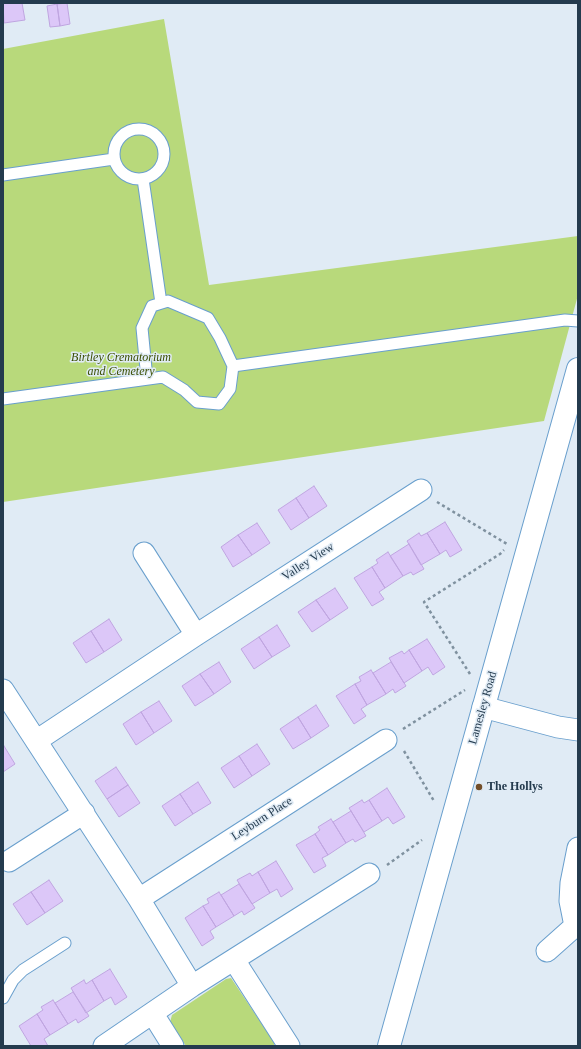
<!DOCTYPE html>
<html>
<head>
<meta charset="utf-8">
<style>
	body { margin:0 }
	#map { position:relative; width:581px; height:1049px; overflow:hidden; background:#e0ebf5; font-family:Georgia,serif }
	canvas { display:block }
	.frame { position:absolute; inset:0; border:4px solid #243b4e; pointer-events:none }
</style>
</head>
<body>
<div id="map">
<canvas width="581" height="1049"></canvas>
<div class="frame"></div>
</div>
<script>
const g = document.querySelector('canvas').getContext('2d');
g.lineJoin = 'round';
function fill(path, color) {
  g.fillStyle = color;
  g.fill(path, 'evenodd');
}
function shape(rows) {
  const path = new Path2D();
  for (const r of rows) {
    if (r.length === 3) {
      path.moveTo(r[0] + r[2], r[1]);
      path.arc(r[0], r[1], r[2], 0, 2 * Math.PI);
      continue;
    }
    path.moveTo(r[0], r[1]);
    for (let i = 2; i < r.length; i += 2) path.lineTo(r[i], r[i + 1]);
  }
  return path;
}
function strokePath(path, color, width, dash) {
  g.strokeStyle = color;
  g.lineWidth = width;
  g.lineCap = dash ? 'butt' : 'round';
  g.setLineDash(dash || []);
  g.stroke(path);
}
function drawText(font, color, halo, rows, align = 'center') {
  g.font = font + ' Georgia,serif';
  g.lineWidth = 3;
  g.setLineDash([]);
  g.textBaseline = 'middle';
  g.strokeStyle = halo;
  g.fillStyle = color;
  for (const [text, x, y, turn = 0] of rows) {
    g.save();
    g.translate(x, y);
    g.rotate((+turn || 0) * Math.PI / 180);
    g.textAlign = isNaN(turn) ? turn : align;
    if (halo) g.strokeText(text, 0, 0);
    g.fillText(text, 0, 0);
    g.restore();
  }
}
const green = shape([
	[164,19,209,285,578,236,578,295,544,421,3,502,3,49],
	[231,978,274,1042,274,1045,186,1046,170,1022,172,1015,226,979]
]);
const building = shape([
	[3,3,25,3,22,3,25,20,4,23,3,3],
	[67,3,70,24,60,26,57,4,67,3],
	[57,4,60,26,50,27,47,6,57,4],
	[314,486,327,506,309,518,296,498,314,486],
	[296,498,309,518,291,530,278,510,296,498],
	[445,522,462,550,450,557,446,550,440,554,427,533,445,522],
	[257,523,270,543,252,555,238,535,257,523],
	[419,533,421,536,427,533,440,554,421,565,407,541,419,533],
	[238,535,252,555,233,567,221,547,238,535],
	[409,544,424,569,413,575,411,572,403,576,390,556,409,544],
	[388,552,403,576,385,588,372,567,378,563,376,560,388,552],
	[372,567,385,588,379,592,384,599,372,606,354,578,372,567],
	[335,588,348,608,330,620,316,600,335,588],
	[316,600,330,620,312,632,298,612,316,600],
	[109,619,122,640,104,652,91,631,109,619],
	[277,625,290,646,272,657,259,637,277,625],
	[91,631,104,652,86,663,73,643,91,631],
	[259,637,272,657,254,669,241,649,259,637],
	[427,639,445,667,433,675,428,667,422,671,409,650,427,639],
	[409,650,422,671,404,683,389,658,402,651,404,654,409,650],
	[219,662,231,682,214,694,200,674,219,662],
	[391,662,406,686,395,693,393,689,386,694,373,673,391,662],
	[371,670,386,694,367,705,355,684,361,681,359,677,371,670],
	[200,674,214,694,195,706,182,686,200,674],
	[355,684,367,705,361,709,366,716,354,724,336,696,355,684],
	[159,701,172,721,154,733,141,712,159,701],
	[316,705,329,726,311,738,298,717,316,705],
	[141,712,154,733,136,745,123,724,141,712],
	[298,717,311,738,293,749,280,729,298,717],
	[257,744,270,764,252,776,239,756,257,744],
	[4,746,15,764,3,772,3,747,4,746],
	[239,756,252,776,234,788,221,768,239,756],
	[116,767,128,785,107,799,95,781,116,767],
	[198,782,211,803,193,814,180,794,198,782],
	[128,785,140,803,119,817,107,799,128,785],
	[387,788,405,817,393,824,388,817,382,821,369,800,387,788],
	[180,794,193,814,175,826,162,806,180,794],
	[362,800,364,803,369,800,382,821,364,832,349,808,362,800],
	[351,811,366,836,355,842,353,839,346,843,333,822,351,811],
	[331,819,346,843,328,855,315,834,320,830,318,827,331,819],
	[315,834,328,855,322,858,326,866,314,873,296,845,315,834],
	[276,861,293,889,281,897,277,889,270,893,258,872,276,861],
	[258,872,270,893,252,904,237,880,250,873,252,876,258,872],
	[49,880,63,901,45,913,31,892,49,880],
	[239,884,255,908,244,915,242,911,234,916,221,895,239,884],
	[31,892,45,913,27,925,13,904,31,892],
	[219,892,234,916,216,927,203,906,209,903,207,899,219,892],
	[203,906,216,927,210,931,214,938,202,946,185,918,203,906],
	[110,969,127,997,115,1005,111,997,104,1001,92,980,110,969],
	[84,980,86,984,92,980,104,1001,86,1013,71,988,84,980],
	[73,992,89,1016,78,1023,76,1019,68,1024,55,1003,73,992],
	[53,1000,68,1024,50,1035,37,1014,43,1010,41,1007,53,1000],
	[37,1014,50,1035,44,1039,48,1046,31,1046,19,1026,37,1014]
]);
const path = shape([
	[437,502,507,544],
	[470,674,424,602,500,554,504,550],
	[403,729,465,690],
	[404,751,434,801],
	[387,865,422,840]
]);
const lane = shape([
	[139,154,25],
	[3,175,114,159],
	[143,179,161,303],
	[147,379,142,328,152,306,168,301,208,318,220,338,233,366],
	[3,399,163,377,184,390,197,402,219,404,230,389,233,366,565,320,578,321],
	[3,998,13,980,23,970,65,943]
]);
const street = shape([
	[144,553,196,635],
	[3,690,139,899,192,986],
	[483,707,558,727,578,730],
	[36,741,196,635,421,490],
	[578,848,571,883,570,901,575,926,578,928],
	[9,861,84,813],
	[139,899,386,740],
	[547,951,575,926],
	[234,960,289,1046],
	[153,1014,173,1046],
	[104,1046,192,986,369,874]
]);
const secondary = shape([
	[389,1046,578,369]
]);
const markers = [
	[479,787,4,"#734e29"]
];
const parkNames = [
	["Birtley Crematorium",121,358],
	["and Cemetery",121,372]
];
const streetNames = [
	["Valley View",308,562,-33],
	["Lamesley Road",483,708,-74],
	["Leyburn Place",262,819,-33]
];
const poiNames = [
	["The Hollys",487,787]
];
fill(green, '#b8d97b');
fill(building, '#dcc7f8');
strokePath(building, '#bfa5e0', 1);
strokePath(lane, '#699fcd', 13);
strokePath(street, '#699fcd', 23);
strokePath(secondary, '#699fcd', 24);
strokePath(path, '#7f919f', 2.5, [3, 3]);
strokePath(lane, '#fff', 11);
strokePath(street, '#fff', 21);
strokePath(secondary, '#fff', 22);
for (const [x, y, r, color] of markers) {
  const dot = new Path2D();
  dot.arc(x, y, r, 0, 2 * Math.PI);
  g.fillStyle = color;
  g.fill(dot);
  strokePath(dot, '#e0ebf5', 1.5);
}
drawText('italic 12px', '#3a4e00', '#e0ebf5', parkNames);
drawText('12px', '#243b4e', '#e0ebf5', streetNames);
drawText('bold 12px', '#243b4e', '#e0ebf5', poiNames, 'left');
</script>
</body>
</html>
